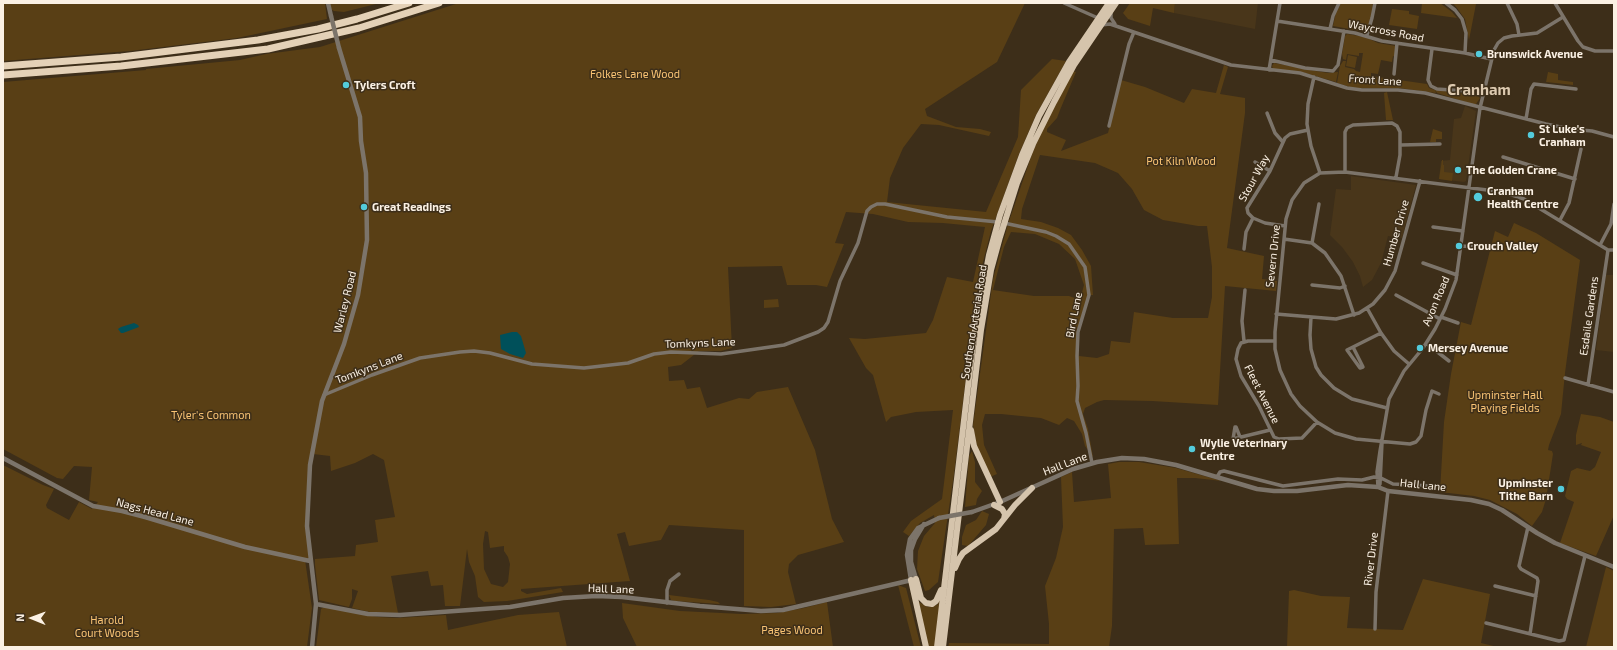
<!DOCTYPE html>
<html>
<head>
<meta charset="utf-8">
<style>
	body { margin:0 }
	#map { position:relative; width:1617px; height:650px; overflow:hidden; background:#3d2e19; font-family:"Exo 2",sans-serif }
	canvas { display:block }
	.frame { position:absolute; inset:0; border:4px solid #fbf1e4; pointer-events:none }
	.north { position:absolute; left:12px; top:598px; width:40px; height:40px; -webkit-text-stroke:3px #3d2e19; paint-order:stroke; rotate:271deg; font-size:11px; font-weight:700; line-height:16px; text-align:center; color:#fbf1e4 }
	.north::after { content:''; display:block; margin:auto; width:14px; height:18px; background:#fbf1e4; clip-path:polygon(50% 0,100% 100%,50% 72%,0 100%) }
</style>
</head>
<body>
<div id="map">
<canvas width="1617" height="650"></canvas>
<div class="frame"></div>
<div class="north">N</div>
</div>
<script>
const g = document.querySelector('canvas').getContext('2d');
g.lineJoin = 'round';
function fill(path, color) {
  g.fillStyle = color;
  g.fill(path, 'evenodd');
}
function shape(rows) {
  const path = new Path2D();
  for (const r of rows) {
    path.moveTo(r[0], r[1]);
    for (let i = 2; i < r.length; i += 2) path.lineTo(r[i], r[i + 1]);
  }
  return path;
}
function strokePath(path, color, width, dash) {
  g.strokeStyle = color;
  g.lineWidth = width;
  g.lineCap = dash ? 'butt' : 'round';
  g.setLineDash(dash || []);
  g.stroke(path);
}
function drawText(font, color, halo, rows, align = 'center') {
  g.font = font + ' "Exo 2",sans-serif';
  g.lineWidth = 3;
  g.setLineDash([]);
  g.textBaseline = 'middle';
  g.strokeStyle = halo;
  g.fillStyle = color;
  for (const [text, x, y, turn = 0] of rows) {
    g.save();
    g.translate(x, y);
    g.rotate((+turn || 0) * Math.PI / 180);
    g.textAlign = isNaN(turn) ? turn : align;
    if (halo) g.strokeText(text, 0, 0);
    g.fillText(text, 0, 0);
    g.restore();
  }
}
const built = shape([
	[1175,3,1258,3,1255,29,1174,13],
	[1465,106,1476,111,1466,181,1464,182,1439,179,1441,161,1450,160,1454,119,1461,118],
	[1351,176,1416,185,1402,238,1388,236,1381,263,1372,280,1363,287,1360,276,1353,262,1342,247,1330,235,1336,189,1351,190],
	[1606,275,1614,275,1614,352,1596,350]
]);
const green = shape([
	[3,3,325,3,327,19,237,38,130,51,3,61],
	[328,3,380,3,344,12,334,11,330,9],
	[459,3,1025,3,997,62,925,109,927,116,956,127,980,129,991,132,989,136,939,125,921,124,903,148,890,178,887,202,986,212,1018,137,1021,90,1052,59,1066,61,1036,115,1019,154,991,231,982,266,975,304,954,474,938,582,929,590,925,591,917,569,918,551,924,536,935,523,934,515,920,523,909,536,903,532,911,521,942,499,953,410,916,412,891,417,886,422,873,375,866,368,849,338,865,339,926,333,933,320,947,277,973,282,985,227,943,223,908,222,873,214,846,212,835,243,844,244,827,287,816,285,787,285,782,266,728,267,732,348,721,351,699,351,681,365,668,367,669,381,684,380,687,389,700,387,707,408,739,398,749,399,757,392,788,387,815,450,832,519,844,542,798,555,789,564,788,572,796,604,771,607,744,606,744,530,669,525,661,540,629,546,625,532,617,534,630,581,521,589,521,591,527,594,561,588,563,592,507,601,484,602,478,597,475,576,469,562,467,549,460,606,445,606,443,585,431,586,428,571,391,576,398,613,370,612,352,608,358,591,352,589,352,599,349,607,319,600,315,565,315,559,355,556,356,545,378,542,375,520,395,517,384,460,373,454,355,463,331,471,330,456,313,454,307,505,310,561,305,560,312,608,307,647,3,647,3,465,43,485,54,489,46,505,47,508,69,520,79,502,92,509,98,502,89,500,92,467,74,466,63,479,57,478,3,449,3,82,146,70,146,69,240,60,266,54,320,47],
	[485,531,488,532,490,548,504,546,504,551,508,557,510,564,508,582,503,587,491,584,484,569,483,544],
	[1130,3,1175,3,1174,13,1153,8,1150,26,1128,19,1123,13],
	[1341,3,1373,3,1371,18,1366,32,1333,26,1336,12],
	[1422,3,1440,3,1452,12,1457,18,1421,13],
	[1450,3,1476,4,1469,40,1465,19,1457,8,1453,3],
	[1392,9,1409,11,1409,14,1419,16,1417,29,1389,25],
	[1347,34,1365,37,1378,43,1396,46,1395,57,1393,56,1392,62,1381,60,1378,74,1371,73,1371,76,1427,84,1429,88,1435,90,1436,93,1399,88,1353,88,1337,83,1340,66,1343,61,1346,61,1345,67,1354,69,1356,71,1360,72,1363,53,1359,53,1359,56,1347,54,1346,60,1343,59,1342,54,1345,36],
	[1348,55,1357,57,1355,68,1346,66],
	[1274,63,1296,67,1303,69,1328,73,1338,72,1336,82,1302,72,1273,69,1272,66],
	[1224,65,1228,67,1220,94,1245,98,1245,113,1227,248,1264,256,1262,279,1277,281,1276,291,1225,286,1218,405,1152,401,1104,400,1097,402,1085,408,1083,414,1088,429,1093,457,1085,446,1082,434,1074,421,1067,418,1059,425,1041,418,1001,414,985,414,982,425,984,445,997,474,990,477,977,447,973,425,993,279,1008,224,1032,154,1047,118,1072,71,1076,72,1060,110,1057,118,1047,129,1047,132,1066,140,1061,151,1108,133,1121,80,1145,87,1184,103,1192,89,1216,93],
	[1040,155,1095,163,1118,173,1132,189,1144,210,1163,220,1198,226,1207,226,1212,267,1212,297,1208,318,1173,318,1134,312,1130,343,1111,341,1109,354,1097,358,1079,356,1079,332,1089,295,1093,295,1091,266,1082,250,1071,235,1058,228,1041,222,1021,219,1022,209],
	[1011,232,1035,234,1059,244,1075,259,1084,285,1080,300,1069,296,1034,296,993,290,1004,247],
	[1548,72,1558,74,1558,80,1573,82,1573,85,1546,82],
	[1435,90,1477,95,1480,98,1476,104,1472,104,1437,93],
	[1387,92,1393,120,1386,120,1384,93],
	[1433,129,1442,132,1442,139,1436,139,1436,142,1430,142],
	[1442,160,1443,160,1443,165,1444,165,1444,172,1453,173,1452,181,1439,179],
	[1514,223,1536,233,1580,260,1565,373,1561,414,1549,445,1548,450,1552,451,1553,454,1546,499,1542,512,1532,526,1517,514,1490,500,1474,496,1440,492,1444,422,1451,374,1461,322,1471,325,1495,231,1508,237],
	[778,299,779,307,764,308,764,300],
	[1581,414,1600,417,1614,422,1614,515,1596,556,1560,543,1574,502,1567,499,1565,496,1571,471,1577,468,1590,471,1595,467,1601,452,1581,445,1582,443,1576,445,1576,435],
	[972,451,975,462,975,482,982,491,977,499,976,505,965,507,969,456],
	[1119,462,1139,462,1176,468,1222,481,1195,478,1177,478,1179,544,1145,545,1143,528,1114,529,1112,626,1109,647,948,647,949,643,1049,644,1049,624,1045,586,1056,558,1063,527,1061,477,1072,472,1074,502,1111,498,1108,464],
	[982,511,989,514,986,525,968,546,962,545,962,537,966,525,976,520],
	[1606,567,1614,571,1614,647,1586,647],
	[1423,579,1490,594,1481,643,1498,647,1287,647,1289,591,1294,590,1321,596,1350,597,1347,628,1403,630],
	[898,585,906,588,921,647,914,647],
	[915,592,919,602,928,607,937,605,941,598,935,647,927,647],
	[669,595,709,600,718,602,720,604,675,601,671,600],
	[827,602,833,647,637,647,623,618,622,603,680,611,742,614,777,613,804,608],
	[324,607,378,617,397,618,446,615,448,630,518,615,559,612,567,647,316,647,321,609]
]);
const water = shape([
	[134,323,138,325,139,327,123,333,121,333,118,329,121,327],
	[512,332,517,332,521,336,526,353,523,358,510,354,501,349,500,335]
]);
const minor = shape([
	[1064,3,1098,18],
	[1446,3,1455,10,1462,19,1466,33,1465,53],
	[1507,3,1517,24,1519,35],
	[1555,3,1578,41,1583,47,1595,51,1614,51],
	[1111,12,1111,18,1115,24],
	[1277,21,1355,33,1382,41,1465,53,1491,59],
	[1101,25,1110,24,1231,65,1300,73,1347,88,1362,90,1398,90,1425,93,1546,124,1570,129,1592,131,1614,137],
	[1330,29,1333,16,1339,3],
	[1367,35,1372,18,1375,3],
	[1432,49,1428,80,1431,86,1437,89,1465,91,1483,95],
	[1271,60,1305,68,1333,71,1338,65,1344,31],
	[1269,70,1280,3],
	[1394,74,1397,43],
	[1314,77,1308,104,1307,124,1311,146,1320,173],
	[1267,113,1275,133,1282,141],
	[1526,119,1531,89,1534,84,1576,89],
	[1109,126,1129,44,1134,32],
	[1401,145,1440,144],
	[1503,157,1575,179],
	[1255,162,1270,171],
	[1345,172,1345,132,1347,128,1353,125,1392,123,1397,126,1400,132,1400,155,1396,177],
	[1560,220,1569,203,1581,149],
	[1004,223,1046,232,1056,236,1069,244,1085,267,1089,295,1078,332,1077,356,1078,386,1077,401,1086,433,1092,463],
	[1285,226,1265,223,1253,218,1248,213,1247,208,1270,171,1285,138,1290,134,1308,130],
	[1433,227,1463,231],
	[1284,239,1312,243,1325,253,1341,276,1354,315],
	[1312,243,1319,204],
	[1600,245,1611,224,1614,204],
	[1461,246,1481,247],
	[1244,249,1246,232,1253,218],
	[1423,263,1457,275],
	[1312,285,1340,288,1345,286],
	[1396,295,1440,319],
	[1367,308,1381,333,1394,351,1409,364],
	[1276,314,1336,319,1359,313,1373,304,1385,290,1395,271,1420,181],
	[1311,317,1310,335,1311,349,1316,367,1321,375,1334,388,1352,399,1387,408],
	[1441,317,1458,323],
	[1244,341,1242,321,1245,290],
	[1275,341,1248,341,1241,343,1238,349,1236,359,1241,376,1259,406,1274,437,1279,439,1302,438,1317,422],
	[1426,343,1449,361],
	[1353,347,1363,367,1360,368,1347,350,1381,333],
	[1565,378,1614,392],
	[1588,385,1608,250],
	[1439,394,1432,391,1426,410,1421,436,1416,442,1410,444,1356,439,1335,433,1317,422,1300,406,1291,394,1280,370,1275,349,1275,332,1286,219,1292,200,1304,183,1320,173,1345,172,1503,192,1524,199,1608,250,1614,250],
	[324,395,372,375,420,358,460,352,474,351,490,353,532,364,584,368,628,363,654,354,671,352,721,354,784,345,818,332,824,328,828,322,840,281,858,243,867,211,871,207,877,204,885,204,947,217,998,222],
	[1240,437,1236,427,1235,427,1233,439,1270,430],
	[1217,477,1220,472,1224,471,1283,486,1338,479,1362,480,1374,477,1381,478,1393,484,1432,486],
	[1378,487,1377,472,1380,451,1389,399,1404,371,1423,348,1435,329,1445,309,1456,280,1480,108,1494,50,1498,43,1504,38,1512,36,1537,33,1563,17],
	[1378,487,1380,484,1382,443],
	[1528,527,1519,566,1521,569,1537,578,1538,581,1530,634],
	[1495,586,1536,596],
	[667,603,667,590,670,581,679,574],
	[1486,623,1559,641,1564,640,1585,556],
	[1375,629,1376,592,1388,491]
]);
const tertiary = shape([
	[328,3,331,16],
	[3,458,93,506,122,511,145,517,245,547,310,561],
	[972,512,1000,502,1073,469,1097,462,1122,458,1144,459,1176,465,1257,489,1274,491,1297,491,1348,485,1378,487,1388,491,1471,500,1489,504,1502,510,1537,533,1555,543,1614,567],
	[911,580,907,555,910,539,918,528,939,518],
	[316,604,368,614,400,615,510,607,563,598,596,596,622,597,700,606,761,611,783,610,916,579,911,562,911,550,915,539,924,524],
	[312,647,316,604,307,526,310,465,322,401,344,344,358,295,367,240,366,173,361,141,360,117,339,48]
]);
const trunk = shape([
	[971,430,974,446,1000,502],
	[994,505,1002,509,1005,514,1004,519],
	[955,568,959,559,963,553,996,529,1015,505,1032,488],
	[916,579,921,598,926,603,932,604,936,601,941,590],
	[911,580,926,647],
	[937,647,974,336,989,255,1000,215,1022,155,1039,116,1069,62,1109,3],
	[943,647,981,330,991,270,1000,237,1017,183,1033,144,1054,102,1074,65,1116,3]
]);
const motorway = shape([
	[3,66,121,57,258,40,318,29,357,19,409,3],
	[3,75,121,66,268,49,359,28,439,3]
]);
const tertiaryBridge = shape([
	[331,16,339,48],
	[939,518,972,512]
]);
const markers = [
	[1479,54,4,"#53cbdb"],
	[346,85,4,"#53cbdb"],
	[1531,135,4,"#53cbdb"],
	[1458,170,4,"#53cbdb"],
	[1478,197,5,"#53cbdb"],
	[364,207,4,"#53cbdb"],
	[1459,246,4,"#53cbdb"],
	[1420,348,4,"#53cbdb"],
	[1192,449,4,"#53cbdb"],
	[1561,489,4,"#53cbdb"]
];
const streetNames = [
	["Waycross Road",1386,31,11],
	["Front Lane",1375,80,4],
	["Stour Way",1254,178,-61],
	["Humber Drive",1396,233,-74],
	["Severn Drive",1273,256,-84],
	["Avon Road",1436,301,-67],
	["Warley Road",345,302,-76],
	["Bird Lane",1074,315,-79],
	["Esdaile Gardens",1589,316,-82],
	["Southend Arterial Road",974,322,-81],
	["Tomkyns Lane",700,343,-2],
	["Tomkyns Lane",369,368,-21],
	["Fleet Avenue",1262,394,63],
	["Hall Lane",1065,464,-21],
	["Hall Lane",1423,485,6],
	["Nags Head Lane",155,512,15],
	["River Drive",1371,559,-83],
	["Hall Lane",611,589,2]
];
const poiNames = [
	["Brunswick Avenue",1487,54],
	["Tylers Croft",354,85],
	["St Luke's",1539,129],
	["Cranham",1539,142],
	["The Golden Crane",1466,170],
	["Cranham",1487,191],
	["Health Centre",1487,204],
	["Great Readings",372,207],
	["Crouch Valley",1467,246],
	["Mersey Avenue",1428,348],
	["Wylie Veterinary",1200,443],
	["Centre",1200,456],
	["Upminster",1553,483,"right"],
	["Tithe Barn",1553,496,"right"]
];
const parkNames = [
	["Folkes Lane Wood",635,74],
	["Pot Kiln Wood",1181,161],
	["Upminster Hall",1505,395],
	["Playing Fields",1505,408],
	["Tyler's Common",211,415],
	["Harold",107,620],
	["Court Woods",107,633],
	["Pages Wood",792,630]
];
const districtNames = [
	["Cranham",1479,90]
];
fill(built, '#49361a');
fill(green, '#593f15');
fill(water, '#00505a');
strokePath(minor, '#7c746a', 3.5);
strokePath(tertiary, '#7c746a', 4.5);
strokePath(trunk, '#d5c4ac', 6);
strokePath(motorway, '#e4d1b7', 7);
strokePath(tertiaryBridge, '#7c746a', 4.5);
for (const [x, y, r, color] of markers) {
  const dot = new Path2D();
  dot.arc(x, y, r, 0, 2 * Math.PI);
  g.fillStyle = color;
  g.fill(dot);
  strokePath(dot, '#3d2e19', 1.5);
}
drawText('11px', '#fbf1e4', '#3d2e19', streetNames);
drawText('bold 11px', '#fbf1e4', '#3d2e19', poiNames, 'left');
drawText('11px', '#f9c374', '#3d2e19', parkNames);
drawText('bold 15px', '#ddcab0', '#3d2e19', districtNames);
</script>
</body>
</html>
